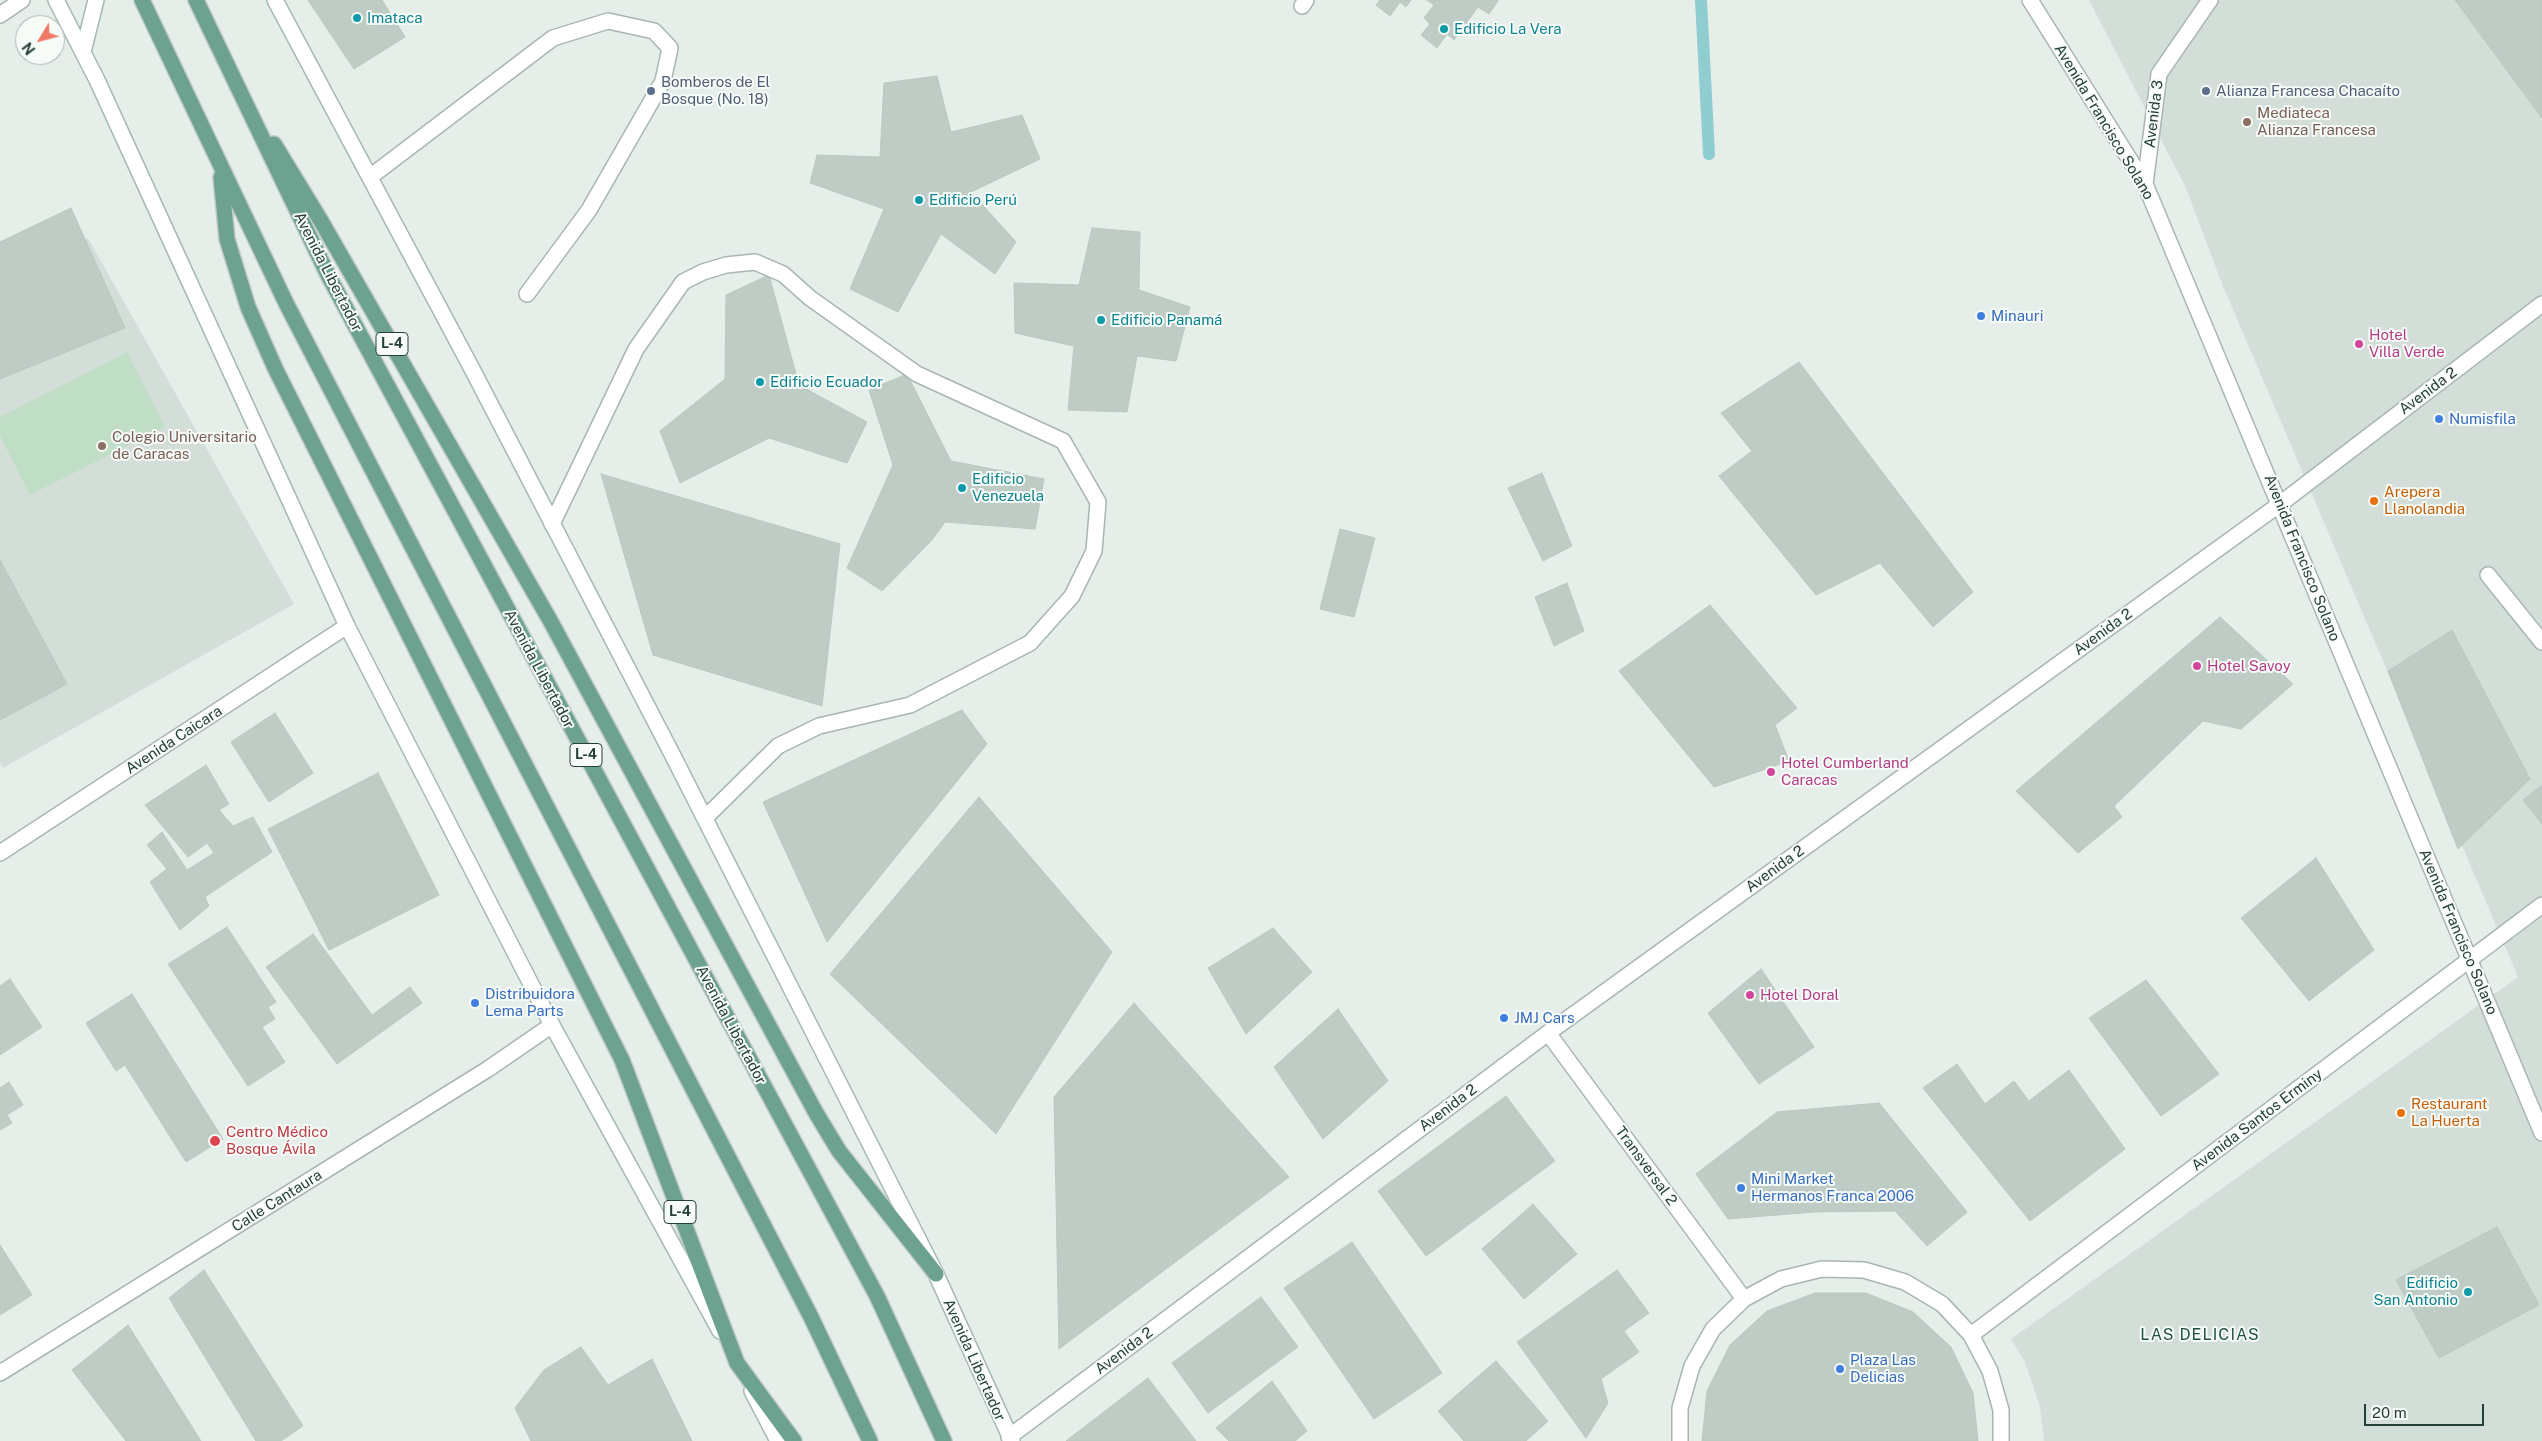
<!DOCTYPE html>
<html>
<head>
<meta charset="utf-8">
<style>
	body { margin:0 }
	#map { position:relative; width:2542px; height:1441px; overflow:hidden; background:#e6eeea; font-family:"Public Sans",sans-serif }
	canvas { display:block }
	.north { position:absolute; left:15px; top:15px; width:50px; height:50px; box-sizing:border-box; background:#f7fbf8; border:1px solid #a3b0aa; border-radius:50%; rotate:233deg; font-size:14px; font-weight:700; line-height:20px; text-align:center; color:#254036 }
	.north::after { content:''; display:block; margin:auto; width:18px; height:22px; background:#ee7a65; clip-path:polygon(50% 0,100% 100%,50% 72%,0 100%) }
	.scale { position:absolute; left:2364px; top:1404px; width:120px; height:22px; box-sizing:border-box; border:2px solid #254036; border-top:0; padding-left:6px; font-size:15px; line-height:18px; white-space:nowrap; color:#254036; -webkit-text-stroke:4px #f7fbf8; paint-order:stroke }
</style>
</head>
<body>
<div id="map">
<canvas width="2542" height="1441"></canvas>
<div class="north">N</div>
<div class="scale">20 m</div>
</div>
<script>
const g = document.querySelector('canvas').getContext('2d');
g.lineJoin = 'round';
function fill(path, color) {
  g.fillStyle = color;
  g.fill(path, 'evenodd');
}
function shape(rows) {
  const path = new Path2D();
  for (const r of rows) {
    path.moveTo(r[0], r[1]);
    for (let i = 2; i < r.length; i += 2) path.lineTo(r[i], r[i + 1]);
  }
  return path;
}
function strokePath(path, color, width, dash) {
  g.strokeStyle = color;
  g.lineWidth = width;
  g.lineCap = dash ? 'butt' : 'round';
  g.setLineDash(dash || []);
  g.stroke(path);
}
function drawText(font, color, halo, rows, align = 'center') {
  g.font = font + ' "Public Sans",sans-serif';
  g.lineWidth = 4;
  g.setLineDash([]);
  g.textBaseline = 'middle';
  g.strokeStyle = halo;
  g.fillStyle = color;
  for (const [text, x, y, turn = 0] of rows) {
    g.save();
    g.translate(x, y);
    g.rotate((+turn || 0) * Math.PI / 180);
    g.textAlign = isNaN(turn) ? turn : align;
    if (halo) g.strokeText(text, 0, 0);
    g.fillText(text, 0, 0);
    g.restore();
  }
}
const built = shape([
	[2089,0,2542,0,2542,1441,2044,1441,2040,1407,2025,1362,2011,1339,2518,977,2223,286,2185,186],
	[88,238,294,604,3,768,0,763,0,287]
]);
const green = shape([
	[127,352,165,427,30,495,0,436,0,417]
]);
const stream = shape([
	[1701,0,1709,154]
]);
const building = shape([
	[308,0,382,0,405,37,354,69,308,0],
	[1380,0,1411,0,1406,7,1400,2,1390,16,1376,5,1380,0],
	[1427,0,1497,0,1498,1,1489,14,1478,7,1454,40,1447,34,1437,48,1421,35,1430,24,1424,18,1434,5,1427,0],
	[2455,0,2542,0,2542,118,2455,0],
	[937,76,951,132,1022,115,1040,159,971,192,1016,242,995,274,941,234,898,312,850,289,884,209,810,183,817,155,880,157,884,83,937,76],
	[71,208,125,328,0,379,0,242,71,208],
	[1092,228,1140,232,1139,290,1190,307,1176,361,1137,356,1127,412,1068,410,1074,346,1015,333,1014,283,1079,285,1092,228],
	[769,275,799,385,867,422,847,463,769,438,680,483,660,431,725,379,726,295,769,275],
	[1799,362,1973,592,1933,627,1880,563,1816,595,1719,476,1752,451,1721,413,1799,362],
	[907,374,951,461,1044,479,1035,529,945,522,932,540,882,591,847,568,893,465,869,390,907,374],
	[1542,473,1572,546,1543,561,1508,488,1542,473],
	[601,474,840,544,822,706,653,655,601,474],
	[1340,529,1375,538,1354,617,1320,609,1340,529],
	[0,560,67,684,0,720,0,560],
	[1567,583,1584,631,1554,646,1535,597,1567,583],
	[1710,605,1797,708,1775,725,1789,761,1714,787,1619,671,1710,605],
	[2220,617,2293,684,2241,729,2203,721,2114,806,2122,817,2078,853,2016,791,2220,617],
	[2452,630,2530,779,2458,849,2388,671,2452,630],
	[962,710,987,744,827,942,763,802,962,710],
	[275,713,313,773,269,802,231,742,275,713],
	[206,765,229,804,219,810,233,826,253,817,272,852,205,897,209,906,180,930,150,882,167,869,147,845,162,832,187,870,214,853,207,843,188,857,145,805,206,765],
	[378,773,439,895,329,950,268,829,378,773],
	[2542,785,2542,824,2523,800,2542,785],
	[979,797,1112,952,996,1134,830,974,979,797],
	[2316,858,2374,950,2309,1001,2241,918,2316,858],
	[227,927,276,1002,268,1007,275,1019,262,1027,285,1062,248,1086,168,964,227,927],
	[1273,928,1312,972,1246,1034,1208,968,1273,928],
	[313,934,372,1015,410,987,422,1003,337,1064,266,967,313,934],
	[1761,969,1814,1047,1759,1084,1708,1013,1761,969],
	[10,979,42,1027,0,1055,0,986,10,979],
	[2146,980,2219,1074,2161,1116,2089,1018,2146,980],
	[132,994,223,1139,186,1162,125,1065,116,1071,86,1023,132,994],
	[1134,1003,1289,1177,1059,1349,1054,1097,1134,1003],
	[1338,1009,1388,1081,1323,1139,1274,1067,1338,1009],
	[1957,1064,1985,1104,2014,1081,2029,1101,2069,1070,2125,1149,2030,1221,1923,1088,1957,1064],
	[9,1082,23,1105,7,1115,12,1123,0,1130,0,1088,9,1082],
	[1506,1096,1555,1161,1426,1256,1378,1191,1506,1096],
	[1879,1103,1967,1212,1927,1246,1895,1211,1814,1212,1728,1219,1696,1174,1777,1112,1879,1103],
	[1533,1204,1577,1254,1524,1299,1482,1249,1533,1204],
	[2497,1227,2539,1305,2439,1358,2396,1280,2497,1227],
	[1352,1242,1442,1373,1374,1419,1284,1288,1352,1242],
	[0,1245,32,1295,0,1315,0,1245],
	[204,1270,303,1426,281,1441,256,1441,169,1298,204,1270],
	[1617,1270,1649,1313,1624,1331,1639,1352,1601,1379,1608,1403,1586,1438,1517,1342,1617,1270],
	[1815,1293,1866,1293,1913,1312,1951,1347,1973,1393,1978,1441,1702,1441,1707,1391,1730,1345,1767,1311,1815,1293],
	[1261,1297,1298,1347,1208,1413,1172,1363,1261,1297],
	[128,1325,201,1441,126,1441,72,1370,128,1325],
	[581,1347,608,1385,652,1359,692,1441,531,1441,515,1408,544,1370,581,1347],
	[1496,1361,1548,1421,1526,1441,1464,1441,1438,1411,1496,1361],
	[1148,1378,1196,1441,1066,1441,1148,1378],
	[1272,1381,1307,1431,1295,1441,1229,1441,1216,1428,1272,1381]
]);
const service = shape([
	[1302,6,1306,0],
	[370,177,553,38,608,21,654,31,670,48,663,81,589,210,527,294],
	[552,524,636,349,683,282,703,272,726,265,755,262,783,274,810,298,917,374,1063,441,1098,502,1094,551,1072,596,1030,643,910,705,819,726,778,746,705,818],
	[2488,575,2542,642]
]);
const pedestrian = shape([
	[2280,504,2542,304]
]);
const minor = shape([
	[2030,0,2145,184,2542,1133],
	[0,15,22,0],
	[2145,184,2159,74,2210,0],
	[0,853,347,626],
	[1548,1033,1744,1299],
	[1971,1335,2542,905],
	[0,1373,488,1069,552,1025],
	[1009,1437,1548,1033,2280,504],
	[1680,1441,1680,1408,1692,1366,1713,1329,1744,1299,1781,1279,1822,1269,1864,1270,1905,1282,1942,1304,1971,1335,1990,1371,2001,1410,2001,1441]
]);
const secondary = shape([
	[56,0,97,80,347,626,552,1025,720,1331],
	[275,0,471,367,671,752,936,1274,1012,1441],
	[83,52,96,0],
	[752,1391,778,1441]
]);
const primary = shape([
	[142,0,286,303,811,1317,870,1441],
	[196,0,328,275,877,1296,944,1441],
	[274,144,321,221,551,622,816,1113,839,1151,936,1274],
	[221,177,227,239,248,307,275,368,622,1060,737,1363,794,1441]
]);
const markers = [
	[357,18,5,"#0f9aa8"],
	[1444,29,5,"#0f9aa8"],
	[651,91,5,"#5c6f8a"],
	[2206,91,5,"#5c6f8a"],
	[2247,122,5,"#8d6e63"],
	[919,200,5,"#0f9aa8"],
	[1981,316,5,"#3f7fe0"],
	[1101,320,5,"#0f9aa8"],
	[2359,344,5,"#d1479c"],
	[760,382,5,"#0f9aa8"],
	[2439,419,5,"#3f7fe0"],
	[102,446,5,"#8d6e63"],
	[962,488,5,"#0f9aa8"],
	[2374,501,5,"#e8710a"],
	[2197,666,5,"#d1479c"],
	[1771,772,5,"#d1479c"],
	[1750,995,5,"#d1479c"],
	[475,1003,5,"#3f7fe0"],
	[1504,1018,5,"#3f7fe0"],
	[2401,1113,5,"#e8710a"],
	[215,1141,6,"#e0444e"],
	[1741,1188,5,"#3f7fe0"],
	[2468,1292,5,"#0f9aa8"],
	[1840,1369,5,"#3f7fe0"]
];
const shields = [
	[392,344,32],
	[586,755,32],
	[680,1212,32]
];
const shieldNames = [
	["L-4",392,344],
	["L-4",586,755],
	["L-4",680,1212]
];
const cultureNames = [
	["Imataca",367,18],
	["Edificio La Vera",1454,29],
	["Edificio Perú",929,200],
	["Edificio Panamá",1111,320],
	["Edificio Ecuador",770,382],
	["Edificio",972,479],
	["Venezuela",972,496],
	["Edificio",2458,1283,"right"],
	["San Antonio",2458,1300,"right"]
];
const serviceNames = [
	["Bomberos de El",661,82],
	["Bosque (No. 18)",661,99],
	["Alianza Francesa Chacaíto",2216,91]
];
const educationNames = [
	["Mediateca",2257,113],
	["Alianza Francesa",2257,130],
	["Colegio Universitario",112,437],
	["de Caracas",112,454]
];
const streetNames = [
	["Avenida 3",2154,114,-83],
	["Avenida Francisco Solano",2104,122,59],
	["Avenida Libertador",328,272,63],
	["Avenida 2",2428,391,-37],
	["Avenida Francisco Solano",2302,558,68],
	["Avenida 2",2103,632,-36],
	["Avenida Libertador",539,669,62],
	["Avenida Caicara",174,740,-33],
	["Avenida 2",1775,869,-36],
	["Avenida Francisco Solano",2458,932,67],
	["Avenida Libertador",731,1025,62],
	["Avenida 2",1448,1108,-37],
	["Avenida Santos Erminy",2257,1120,-37],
	["Transversal 2",1646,1166,54],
	["Calle Cantaura",277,1201,-32],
	["Avenida 2",1124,1351,-37],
	["Avenida Libertador",974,1360,66]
];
const shopNames = [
	["Minauri",1991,316],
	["Numisfila",2449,419],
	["Distribuidora",485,994],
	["Lema Parts",485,1011],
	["JMJ Cars",1514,1018],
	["Mini Market",1751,1179],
	["Hermanos Franca 2006",1751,1196],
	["Plaza Las",1850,1360],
	["Delicias",1850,1377]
];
const hotelNames = [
	["Hotel",2369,335],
	["Villa Verde",2369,352],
	["Hotel Savoy",2207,666],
	["Hotel Cumberland",1781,763],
	["Caracas",1781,780],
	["Hotel Doral",1760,995]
];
const foodNames = [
	["Arepera",2384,492],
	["Llanolandia",2384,509],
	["Restaurant",2411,1104],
	["La Huerta",2411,1121]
];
const healthNames = [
	["Centro Médico",226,1132],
	["Bosque Ávila",226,1149]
];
const neighbourhoodNames = [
	["LAS DELICIAS",2200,1335]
];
fill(built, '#d4ded9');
fill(green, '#c0dec5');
strokePath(stream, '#90cdd1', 12);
fill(building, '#beccc5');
strokePath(building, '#b8c8c0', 1);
strokePath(service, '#a8b6b0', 18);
strokePath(pedestrian, '#a8b6b0', 18);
strokePath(minor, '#a8b6b0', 18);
strokePath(secondary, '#a4bab0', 18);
strokePath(primary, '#c2cac7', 18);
strokePath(service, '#fff', 15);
strokePath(pedestrian, '#fff', 15);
strokePath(minor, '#fff', 15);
strokePath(secondary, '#fff', 15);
strokePath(primary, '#6ca28f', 15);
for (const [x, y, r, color] of markers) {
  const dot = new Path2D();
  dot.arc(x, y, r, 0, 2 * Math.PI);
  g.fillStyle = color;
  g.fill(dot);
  strokePath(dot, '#f7fbf8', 2);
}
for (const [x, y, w] of shields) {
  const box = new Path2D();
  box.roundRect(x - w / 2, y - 11.5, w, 23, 4);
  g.fillStyle = '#f7fbf8';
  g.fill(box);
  strokePath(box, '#254036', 1);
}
drawText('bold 14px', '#254036', null, shieldNames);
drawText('15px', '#0d838f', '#f7fbf8', cultureNames, 'left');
drawText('15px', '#4e5e75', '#f7fbf8', serviceNames, 'left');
drawText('15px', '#785e54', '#f7fbf8', educationNames, 'left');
drawText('15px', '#254036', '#f7fbf8', streetNames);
drawText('15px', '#366cbe', '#f7fbf8', shopNames, 'left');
drawText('15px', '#b23c85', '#f7fbf8', hotelNames, 'left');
drawText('15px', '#c56008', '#f7fbf8', foodNames, 'left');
drawText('15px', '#be3a42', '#f7fbf8', healthNames, 'left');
g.letterSpacing = '1px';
drawText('16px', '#215242', '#f7fbf8', neighbourhoodNames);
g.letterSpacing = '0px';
</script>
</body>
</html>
